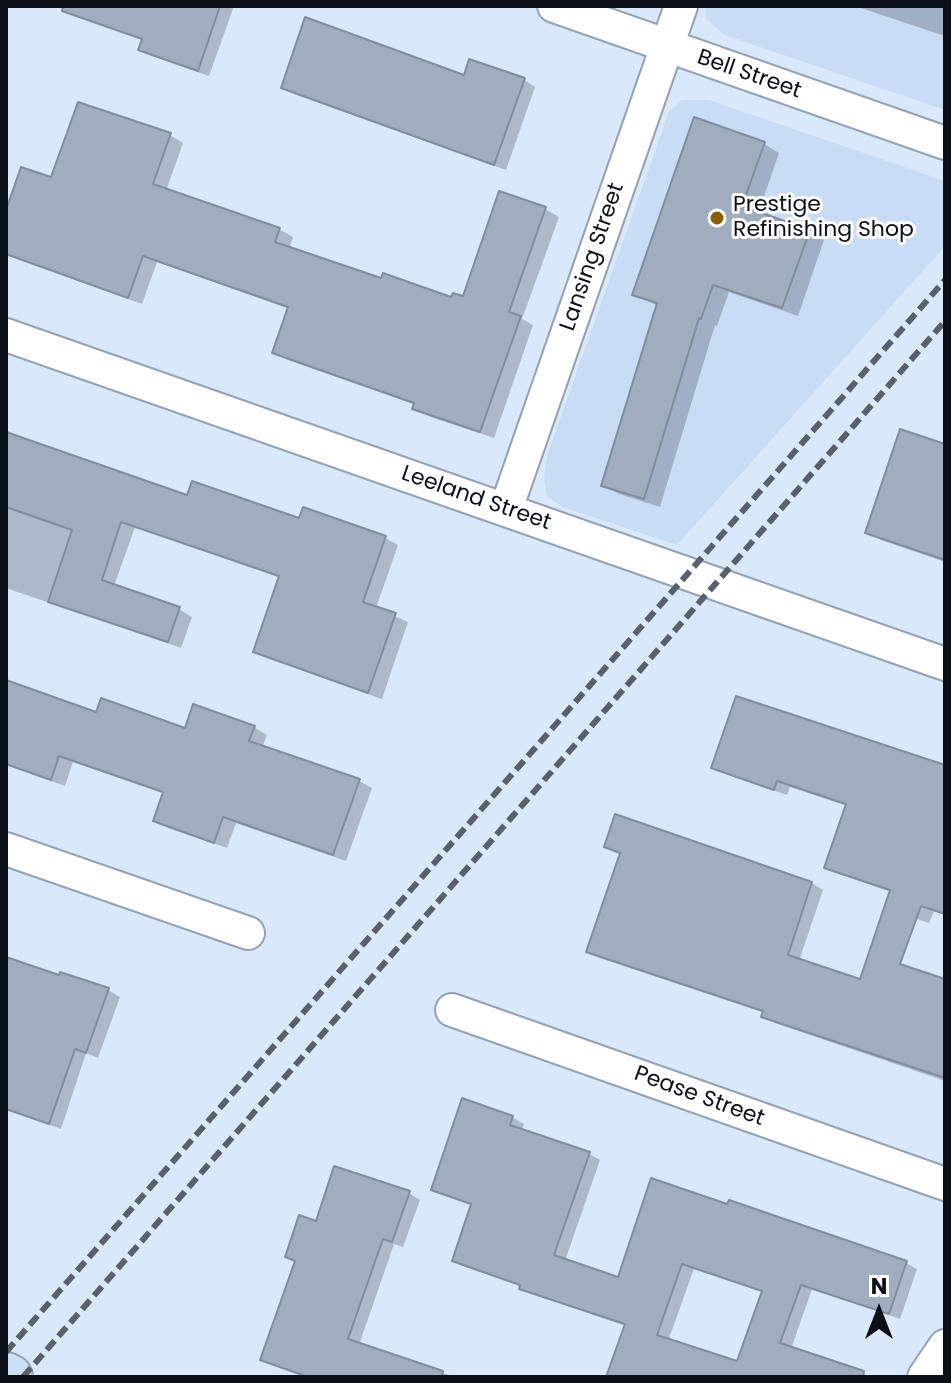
<!DOCTYPE html>
<html>
<head>
<meta charset="utf-8">
<style>
	body { margin:0 }
	#map { position:relative; width:951px; height:1383px; overflow:hidden; background:#d9e8fb; font-family:Poppins,sans-serif }
	canvas { display:block }
	.frame { position:absolute; inset:0; border:8px solid #0b1016; pointer-events:none }
	.north { position:absolute; left:839px; top:1271px; width:80px; height:80px; -webkit-text-stroke:6px #fff; paint-order:stroke; rotate:0deg; font-size:22px; font-weight:700; line-height:32px; text-align:center; color:#0b1016 }
	.north::after { content:''; display:block; margin:auto; width:28px; height:36px; background:#0b1016; clip-path:polygon(50% 0,100% 100%,50% 72%,0 100%) }
</style>
</head>
<body>
<div id="map">
<canvas width="951" height="1383"></canvas>
<div class="frame"></div>
<div class="north">N</div>
</div>
<script>
const g = document.querySelector('canvas').getContext('2d');
g.lineJoin = 'round';
function fill(path, color) {
  g.fillStyle = color;
  g.fill(path, 'evenodd');
}
function shape(rows) {
  const path = new Path2D();
  for (const r of rows) {
    path.moveTo(r[0], r[1]);
    for (let i = 2; i < r.length; i += 2) path.lineTo(r[i], r[i + 1]);
  }
  return path;
}
function strokePath(path, color, width, dash) {
  g.strokeStyle = color;
  g.lineWidth = width;
  g.lineCap = dash ? 'butt' : 'round';
  g.setLineDash(dash || []);
  g.stroke(path);
}
function drawText(font, color, halo, rows, align = 'center') {
  g.font = font + ' Poppins,sans-serif';
  g.lineWidth = 6;
  g.setLineDash([]);
  g.textBaseline = 'middle';
  g.strokeStyle = halo;
  g.fillStyle = color;
  for (const [text, x, y, turn = 0] of rows) {
    g.save();
    g.translate(x, y);
    g.rotate((+turn || 0) * Math.PI / 180);
    g.textAlign = isNaN(turn) ? turn : align;
    if (halo) g.strokeText(text, 0, 0);
    g.fillText(text, 0, 0);
    g.restore();
  }
}
const built = shape([
	[705,6,945,6,945,110,725,35,706,19],
	[682,100,709,100,945,181,945,246,677,545,562,507,547,496,544,477,548,453,669,112]
]);
const shadow = shape([
	[70,6,234,6,209,76,152,56,140,50,143,40,89,21],
	[855,6,945,6,945,36],
	[465,78,524,80,535,87,506,170,294,94,283,87],
	[170,135,183,143,166,191,279,229,293,237,289,249,382,281,453,300,464,298,500,194,545,209,559,217,522,319,533,325,494,438,428,416,415,408,416,405,288,360,275,353,290,309,157,262,142,304,6,255,6,216,53,179],
	[764,144,779,153,758,214,809,232,824,240,798,316,729,292,717,326,715,325,660,507,619,494,604,485,658,306,634,294],
	[6,430,41,446,189,498,385,538,398,545,376,608,408,622,382,699,268,658,256,651,281,578,135,527,114,586,179,609,192,617,181,648,6,588],
	[945,446,945,562,881,540,867,532],
	[6,682,97,714,187,730,254,727,267,735,262,748,359,781,372,788,346,861,236,823,227,848,168,828,155,820,165,794,73,762,65,786,6,765],
	[713,767,945,768,945,915,934,911,929,923,899,913,891,892,839,874,826,867,847,806,790,787,787,795,726,774],
	[606,846,812,883,823,890,799,961,861,982,945,993,945,1081,775,1023,764,1016,765,1013,600,958,589,951,622,854],
	[6,959,60,978,61,974,108,990,120,997,98,1058,86,1053,61,1129,6,1108],
	[463,1101,513,1118,524,1124,521,1131,589,1154,600,1160,565,1261,619,1280,653,1180,906,1263,917,1269,900,1319,812,1289,791,1349,799,1377,608,1377,626,1326,532,1294,522,1286,465,1267,454,1260,473,1205,433,1189],
	[694,1269,763,1292,738,1364,668,1341],
	[409,1193,420,1200,403,1247,394,1244,359,1345,455,1377,306,1377,263,1360,317,1224]
]);
const building = shape([
	[63,6,220,6,198,71,138,50,142,39,62,11,63,6],
	[305,17,464,75,469,59,525,78,494,165,281,88,305,17],
	[78,102,171,133,153,184,280,228,275,242,381,278,383,273,451,297,453,293,463,296,499,191,546,207,509,312,521,316,480,432,412,409,414,403,272,353,288,307,143,256,128,298,6,254,6,210,21,167,51,177,78,102],
	[694,117,765,142,742,206,810,230,782,308,713,285,701,319,699,318,644,499,601,486,657,303,632,295,694,117],
	[900,429,945,444,945,560,865,533,900,429],
	[6,432,187,495,192,481,299,518,303,507,386,536,363,602,396,613,368,693,253,652,279,576,121,522,102,580,180,607,168,642,48,602,72,530,6,507,6,432],
	[6,680,96,712,101,698,185,728,193,704,255,726,249,741,360,779,333,855,223,817,214,843,153,821,163,792,59,756,51,780,6,764,6,680],
	[736,696,945,765,945,914,921,906,900,964,945,979,945,1078,761,1017,763,1011,586,952,620,853,604,847,615,814,812,882,788,955,860,979,890,890,824,868,846,804,777,781,774,790,711,768,736,696],
	[6,957,59,975,60,972,109,988,86,1053,75,1049,49,1124,6,1109,6,957],
	[462,1098,513,1116,510,1125,590,1152,554,1255,618,1277,651,1178,727,1204,729,1200,907,1261,889,1314,801,1285,780,1343,864,1371,863,1377,606,1377,625,1324,519,1289,520,1285,452,1261,471,1204,431,1190,462,1098],
	[682,1264,762,1291,737,1361,657,1335,682,1264],
	[334,1166,410,1191,392,1242,383,1239,348,1339,443,1371,442,1377,308,1377,260,1360,295,1261,285,1257,299,1215,316,1221,334,1166]
]);
const street = shape([
	[554,6,945,143],
	[6,335,945,664],
	[506,509,681,6],
	[6,849,248,933],
	[452,1010,945,1184],
	[924,1377,945,1346]
]);
const secondary = shape([
	[6,1375,10,1377]
]);
const rail = shape([
	[6,1352,945,280],
	[23,1377,945,321]
]);
const markers = [
	[717,218,8,"#8a5d00"]
];
const streetNames = [
	["Bell Street",749,75,19],
	["Lansing Street",593,257,-71],
	["Leeland Street",476,499,19],
	["Pease Street",699,1097,20]
];
const poiNames = [
	["Prestige",733,205],
	["Refinishing Shop",733,230]
];
fill(built, '#c9dcf5');
fill(shadow, '#0003');
fill(building, '#9fadbf');
strokePath(building, '#808d9e', 2);
strokePath(street, '#94a2b3', 36);
strokePath(secondary, '#94a2b3', 48);
strokePath(street, '#fff', 32);
strokePath(secondary, '#cce0f8', 44);
strokePath(rail, '#58616b', 6, [12, 6]);
for (const [x, y, r, color] of markers) {
  const dot = new Path2D();
  dot.arc(x, y, r, 0, 2 * Math.PI);
  g.fillStyle = color;
  g.fill(dot);
  strokePath(dot, '#fff', 3);
}
drawText('22px', '#0b1016', '#fff', streetNames);
drawText('22px', '#0b1016', '#fff', poiNames, 'left');
</script>
</body>
</html>
